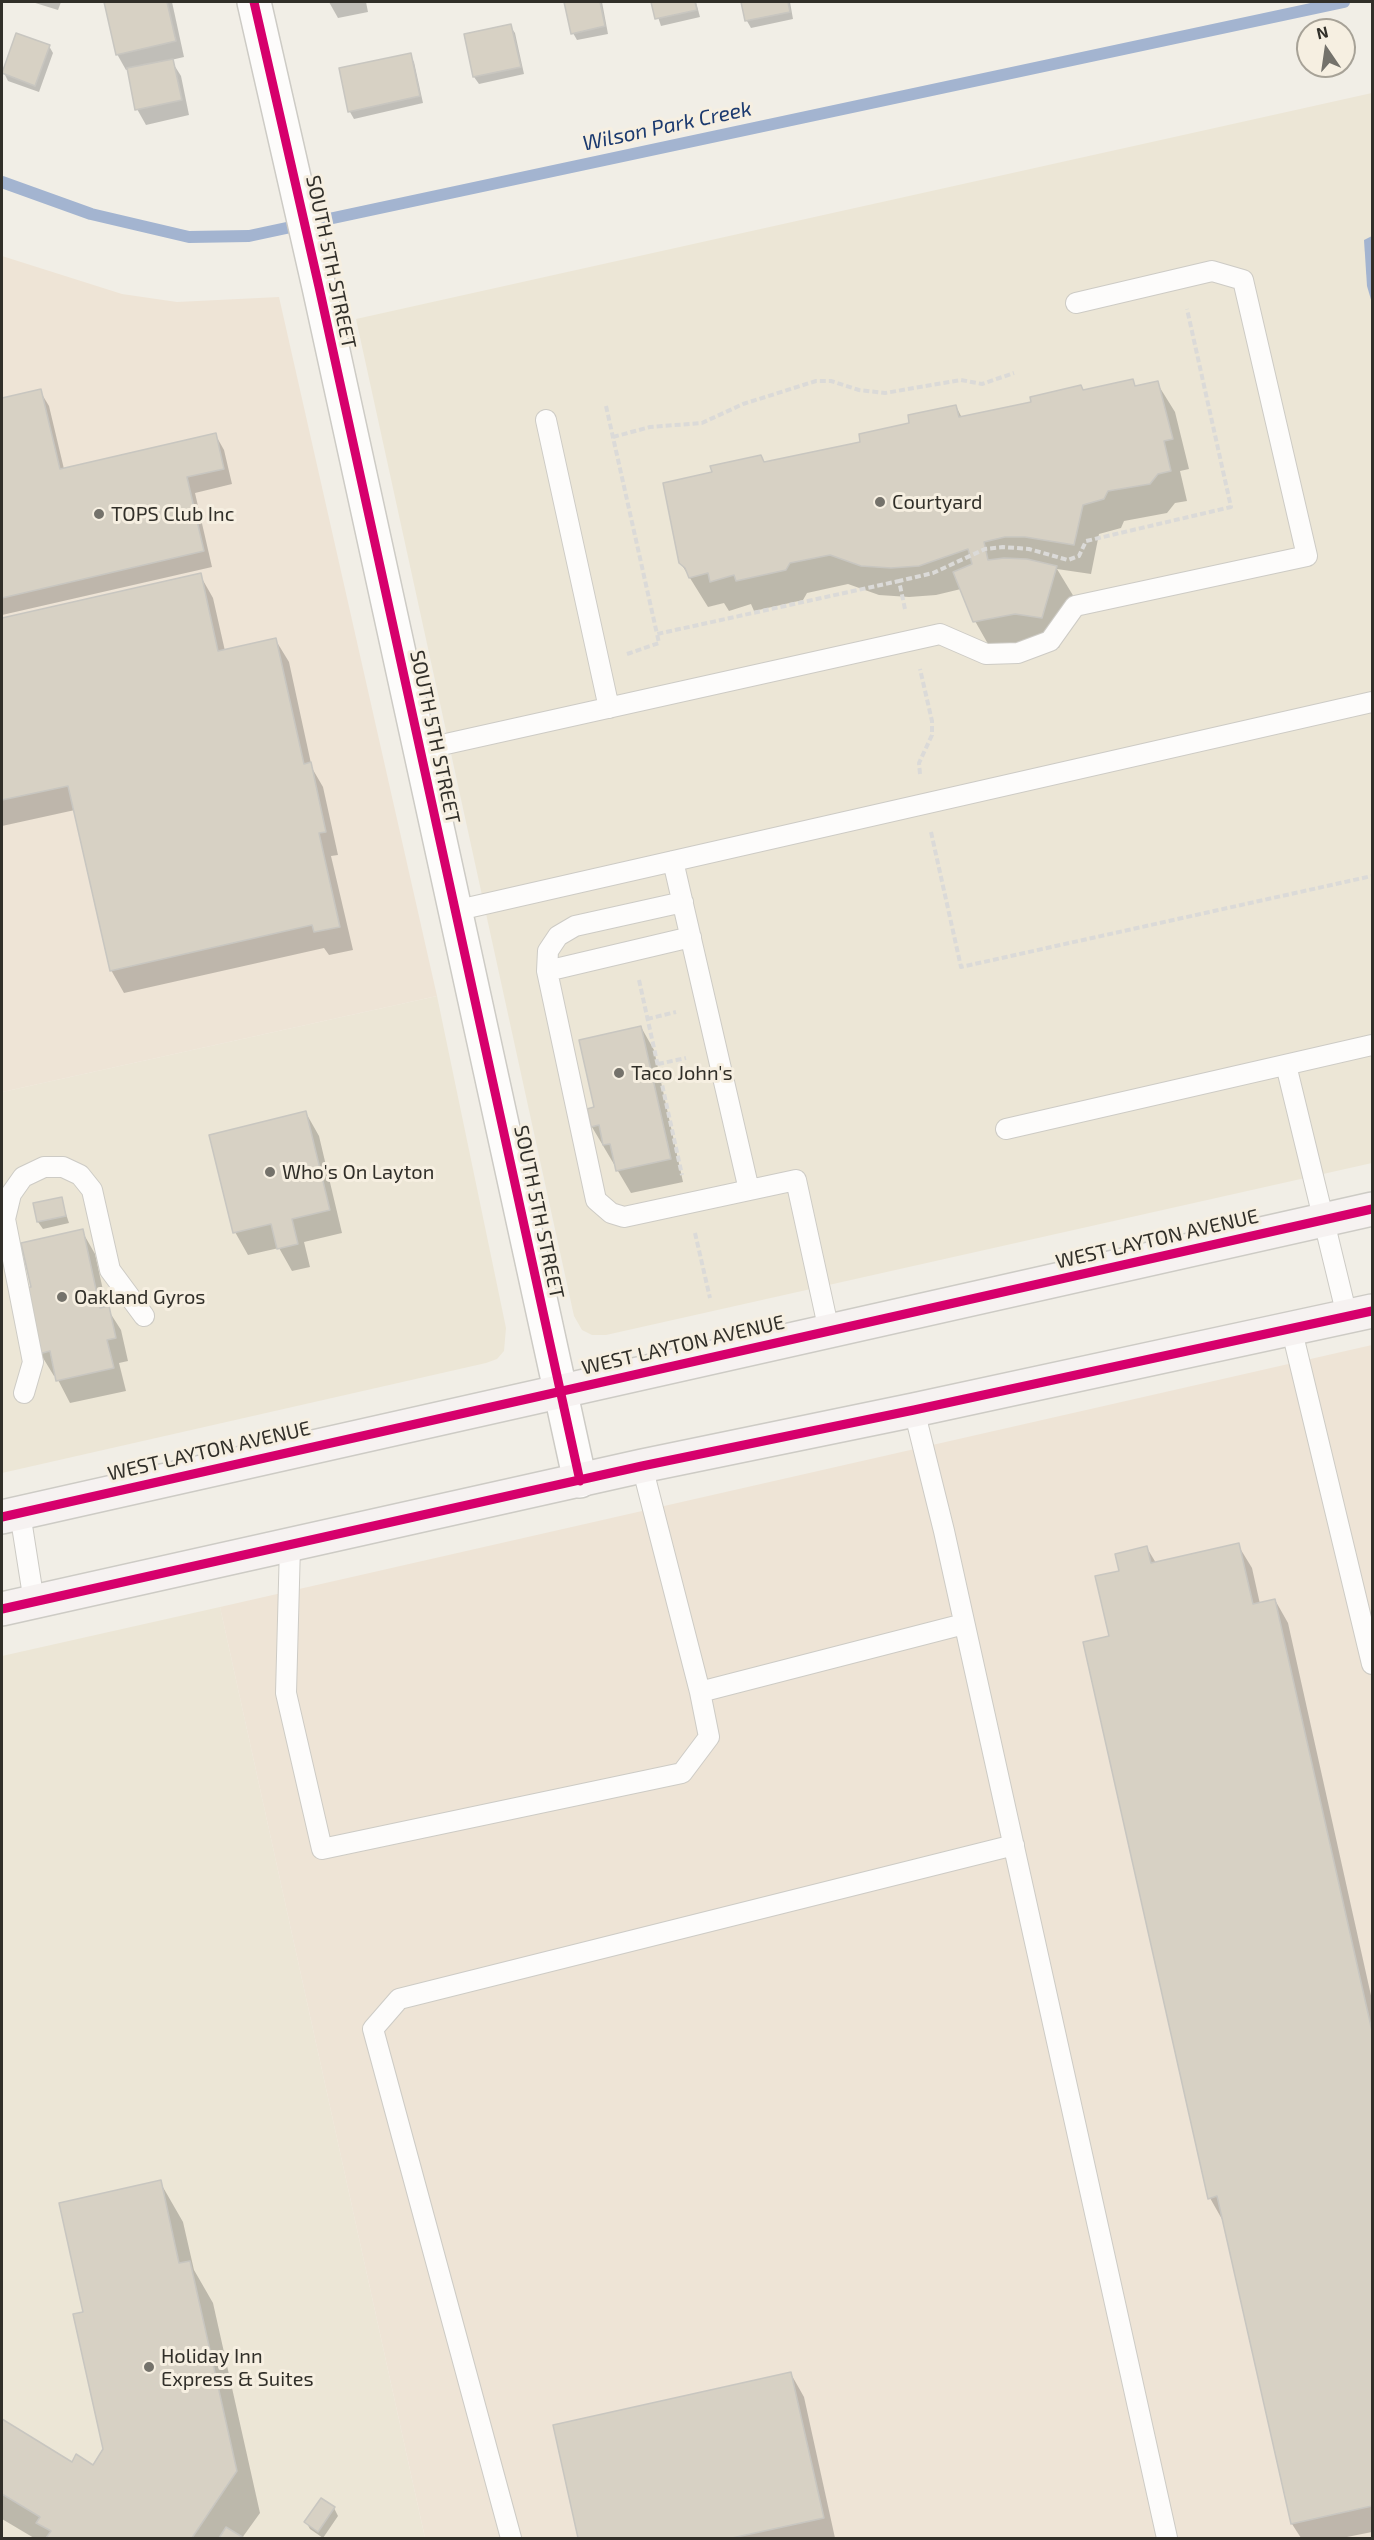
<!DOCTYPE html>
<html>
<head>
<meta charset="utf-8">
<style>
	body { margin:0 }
	#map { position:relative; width:1374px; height:2540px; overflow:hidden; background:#f1eee6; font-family:"Exo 2",sans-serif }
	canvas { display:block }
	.frame { position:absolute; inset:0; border:3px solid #312f29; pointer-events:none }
	.north { position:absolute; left:1296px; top:18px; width:60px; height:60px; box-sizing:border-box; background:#f6efe1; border:2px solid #a7a297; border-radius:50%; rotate:347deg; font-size:16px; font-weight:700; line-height:24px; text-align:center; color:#312f29 }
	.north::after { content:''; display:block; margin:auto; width:21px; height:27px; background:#74726b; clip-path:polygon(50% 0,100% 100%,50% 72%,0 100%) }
</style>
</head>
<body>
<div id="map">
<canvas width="1374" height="2540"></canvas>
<div class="frame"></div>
<div class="north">N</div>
</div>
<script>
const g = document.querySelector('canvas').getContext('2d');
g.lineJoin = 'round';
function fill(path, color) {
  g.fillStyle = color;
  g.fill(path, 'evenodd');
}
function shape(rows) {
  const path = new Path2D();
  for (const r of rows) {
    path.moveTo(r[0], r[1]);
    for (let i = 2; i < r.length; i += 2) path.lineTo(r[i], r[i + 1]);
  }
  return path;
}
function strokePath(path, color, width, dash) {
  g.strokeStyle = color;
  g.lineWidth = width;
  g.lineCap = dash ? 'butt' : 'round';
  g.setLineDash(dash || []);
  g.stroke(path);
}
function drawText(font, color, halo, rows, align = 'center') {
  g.font = font + ' "Exo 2",sans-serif';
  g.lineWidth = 6;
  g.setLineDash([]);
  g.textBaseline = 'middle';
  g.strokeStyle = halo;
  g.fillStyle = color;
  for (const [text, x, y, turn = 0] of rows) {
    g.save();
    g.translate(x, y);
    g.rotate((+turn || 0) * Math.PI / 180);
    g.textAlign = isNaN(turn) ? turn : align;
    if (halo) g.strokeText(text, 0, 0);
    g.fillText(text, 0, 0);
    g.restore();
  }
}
const built = shape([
	[1372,93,1372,1163,606,1335,592,1335,582,1330,574,1316,356,319],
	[437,996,506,1328,504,1351,497,1359,486,1363,2,1473,2,1092],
	[220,1607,425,2538,2,2538,2,1656]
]);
const industrial = shape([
	[2,256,122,294,177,302,279,297,437,996,2,1092],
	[1372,1345,1372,2538,425,2538,220,1607]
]);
const water = shape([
	[1372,236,1372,303,1367,286,1364,240]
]);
const shadow = shape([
	[32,2,61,2,58,10],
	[105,2,172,2,184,57,171,60,181,76,189,115,146,125,137,109,129,69,126,70,117,54],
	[329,2,366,2,368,12,338,18],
	[566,2,602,2,608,34,577,40,573,33],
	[653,2,696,2,700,17,661,26],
	[743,2,790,2,793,19,751,28,747,21],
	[510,26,515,33,524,74,479,84,474,77],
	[49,46,53,53,39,92,8,81,4,73],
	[410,55,414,62,423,103,354,119,350,112,341,70],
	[1132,380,1136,387,1157,383,1175,412,1189,469,1180,471,1187,501,1175,503,1167,513,1124,521,1121,528,1099,534,1091,574,1057,569,1074,597,1059,648,1033,643,992,651,975,621,961,589,936,595,909,597,879,595,848,584,807,593,803,600,754,611,751,604,729,611,724,603,708,607,680,562,765,464,862,443,956,406,962,418],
	[40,391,49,406,64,469,215,434,224,450,232,484,195,493,212,567,2,615,2,400],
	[200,575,213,598,225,651,275,639,289,662,312,768,323,787,338,855,331,856,353,950,329,955,324,948,124,993,111,970,75,810,2,826,2,619],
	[641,1027,654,1050,683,1182,631,1193,592,1127,596,1108],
	[306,1113,319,1136,342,1233,304,1242,310,1267,292,1271,279,1248,248,1255,235,1232],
	[61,1199,69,1223,43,1229,38,1222,35,1204],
	[82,1231,95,1254,107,1308,121,1330,128,1361,119,1363,126,1391,70,1403,56,1376,54,1376,40,1353,33,1288],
	[1238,1545,1252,1568,1260,1604,1275,1600,1288,1623,1372,2000,1372,2532,1342,2538,1301,2538,1292,2524,1223,2221,1210,2198,1110,1638,1121,1573,1147,1548,1156,1563],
	[160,2182,183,2222,194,2270,213,2303,260,2513,242,2538,34,2538,2,2519,2,2422,72,2464,94,2467,105,2449,85,2313],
	[791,2374,804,2397,835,2538,580,2538,554,2426],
	[334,2508,338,2516,323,2538,310,2529,306,2522]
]);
const stream = shape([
	[2,182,91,214,189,237,249,236,1344,2]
]);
const building = shape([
	[104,2,167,2,176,41,116,55,104,2],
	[564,2,600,2,605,26,571,34,564,2],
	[651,2,695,2,697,10,655,19,651,2],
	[741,2,788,2,790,12,745,21,741,2],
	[511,24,521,67,473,77,464,34,511,24],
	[16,33,50,45,35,86,2,73,16,33],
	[411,53,420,96,348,112,339,68,411,53],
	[173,59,182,100,135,110,127,68,173,59],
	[1133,379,1135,386,1158,381,1173,439,1164,441,1171,471,1158,474,1150,484,1108,491,1104,499,1083,505,1074,545,1025,537,1005,537,984,542,988,560,1004,558,1027,559,1057,566,1042,618,1015,614,973,622,953,572,972,564,968,549,919,566,891,568,861,566,830,555,790,563,786,570,736,581,734,575,710,582,708,573,689,578,685,568,679,563,663,483,712,472,710,466,761,455,764,462,860,442,859,434,909,423,908,415,956,405,959,417,1031,402,1030,397,1081,385,1083,390,1133,379],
	[41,389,60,469,216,433,224,469,187,477,204,551,2,598,2,398,41,389],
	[201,573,218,651,276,638,304,764,311,762,326,832,319,833,340,927,314,932,312,925,110,971,68,786,2,800,2,618,201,573],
	[641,1026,671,1159,616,1171,610,1144,603,1145,599,1125,591,1127,587,1109,594,1107,579,1040,641,1026],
	[306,1111,330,1210,292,1219,298,1244,277,1249,271,1224,233,1233,209,1135,306,1111],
	[62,1197,66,1216,37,1222,33,1203,62,1197],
	[83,1229,100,1308,109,1306,116,1338,107,1340,114,1368,56,1381,50,1351,39,1354,24,1288,31,1287,21,1243,83,1229],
	[1239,1543,1253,1604,1275,1599,1372,2031,1372,2506,1291,2524,1217,2196,1208,2199,1083,1642,1109,1636,1095,1576,1119,1571,1115,1554,1147,1546,1151,1563,1239,1543],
	[161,2180,179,2263,190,2261,237,2471,192,2538,46,2538,51,2531,36,2523,40,2517,2,2494,2,2419,72,2462,76,2454,93,2465,103,2449,73,2314,83,2312,59,2203,161,2180],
	[791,2372,824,2518,732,2538,578,2538,553,2425,791,2372],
	[321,2498,335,2507,318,2532,304,2522,321,2498],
	[226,2527,244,2538,219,2538,226,2527]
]);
const path = shape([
	[606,406,657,634,899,581],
	[613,437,650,427,702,423,743,404,816,381,831,381,859,390,885,393,961,380,982,384,1014,373],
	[905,609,899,581,933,573,985,549,1003,547,1029,549,1068,560,1079,556,1086,541,1231,507,1187,309],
	[627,654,659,643,657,634],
	[920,774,919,763,932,735,932,721,920,669],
	[931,832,961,967,1372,876],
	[639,980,682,1175],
	[647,1019,676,1012],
	[658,1064,686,1058],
	[695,1233,710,1298]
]);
const service = shape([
	[546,420,609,708],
	[419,750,940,634,986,654,1018,653,1050,641,1075,606,1307,556,1243,280,1212,271,1076,303],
	[673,861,749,1190],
	[683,902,575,926,558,936,548,951,547,971,596,1200,611,1213,624,1217,796,1180,829,1331],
	[454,911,1372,702],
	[547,971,691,937],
	[1286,1065,1347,1316],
	[1006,1129,1372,1045],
	[1291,1327,1372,1664],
	[24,1393,33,1362,5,1219,11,1194,23,1177,44,1167,63,1167,80,1175,92,1190,110,1270,144,1316],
	[914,1410,944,1531,1167,2538],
	[642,1466,700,1692],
	[20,1513,34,1602],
	[290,1546,286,1693,322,1849,682,1773,709,1737,700,1692,964,1624],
	[511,2538,373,2029,399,1999,1014,1845]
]);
const minor = shape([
	[254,2,319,287,580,1481]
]);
const secondary = shape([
	[2,1517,1372,1209],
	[2,1609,642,1466,914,1410,1372,1311]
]);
const cycleway = shape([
	[254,2,319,287,580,1481],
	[2,1517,1372,1209],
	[2,1609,642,1466,914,1410,1372,1311]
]);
const markers = [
	[880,502,6,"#74726b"],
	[99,514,6,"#74726b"],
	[619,1073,6,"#74726b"],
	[270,1172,6,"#74726b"],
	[62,1297,6,"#74726b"],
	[149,2367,6,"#74726b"]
];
const streetNames = [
	["SOUTH 5TH STREET",331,262,78],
	["SOUTH 5TH STREET",435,737,78],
	["SOUTH 5TH STREET",539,1212,78],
	["WEST LAYTON AVENUE",1157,1239,-13],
	["WEST LAYTON AVENUE",683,1345,-13],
	["WEST LAYTON AVENUE",209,1451,-13]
];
const poiNames = [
	["Courtyard",892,502],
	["TOPS Club Inc",111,514],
	["Taco John's",631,1073],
	["Who's On Layton",282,1172],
	["Oakland Gyros",74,1297],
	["Holiday Inn",161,2356],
	["Express & Suites",161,2379]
];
const waterNames = [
	["Wilson Park Creek",667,126,-12]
];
fill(built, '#ece6d6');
fill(industrial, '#eee4d6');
fill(water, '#a3b4d0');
fill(shadow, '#0003');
strokePath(stream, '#a3b4d0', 12);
fill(building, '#d7d1c4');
strokePath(building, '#c8c6c0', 1.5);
strokePath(service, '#cdcbc5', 22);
strokePath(minor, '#cdcbc5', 36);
strokePath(secondary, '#cdcbc5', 36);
strokePath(path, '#dbdad8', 4, [6, 3]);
strokePath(service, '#fdfcfb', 20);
strokePath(minor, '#fdfcfb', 33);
strokePath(secondary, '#f6f2f1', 33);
strokePath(cycleway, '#d6006c', 9);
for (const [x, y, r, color] of markers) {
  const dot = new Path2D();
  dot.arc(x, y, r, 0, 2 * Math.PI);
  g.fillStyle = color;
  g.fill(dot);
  strokePath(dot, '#f6efe1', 2);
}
drawText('20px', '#312f29', '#f6efe1', streetNames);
drawText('20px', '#312f29', '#f6efe1', poiNames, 'left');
drawText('italic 21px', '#1b3a6f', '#f6efe1', waterNames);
</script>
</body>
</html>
